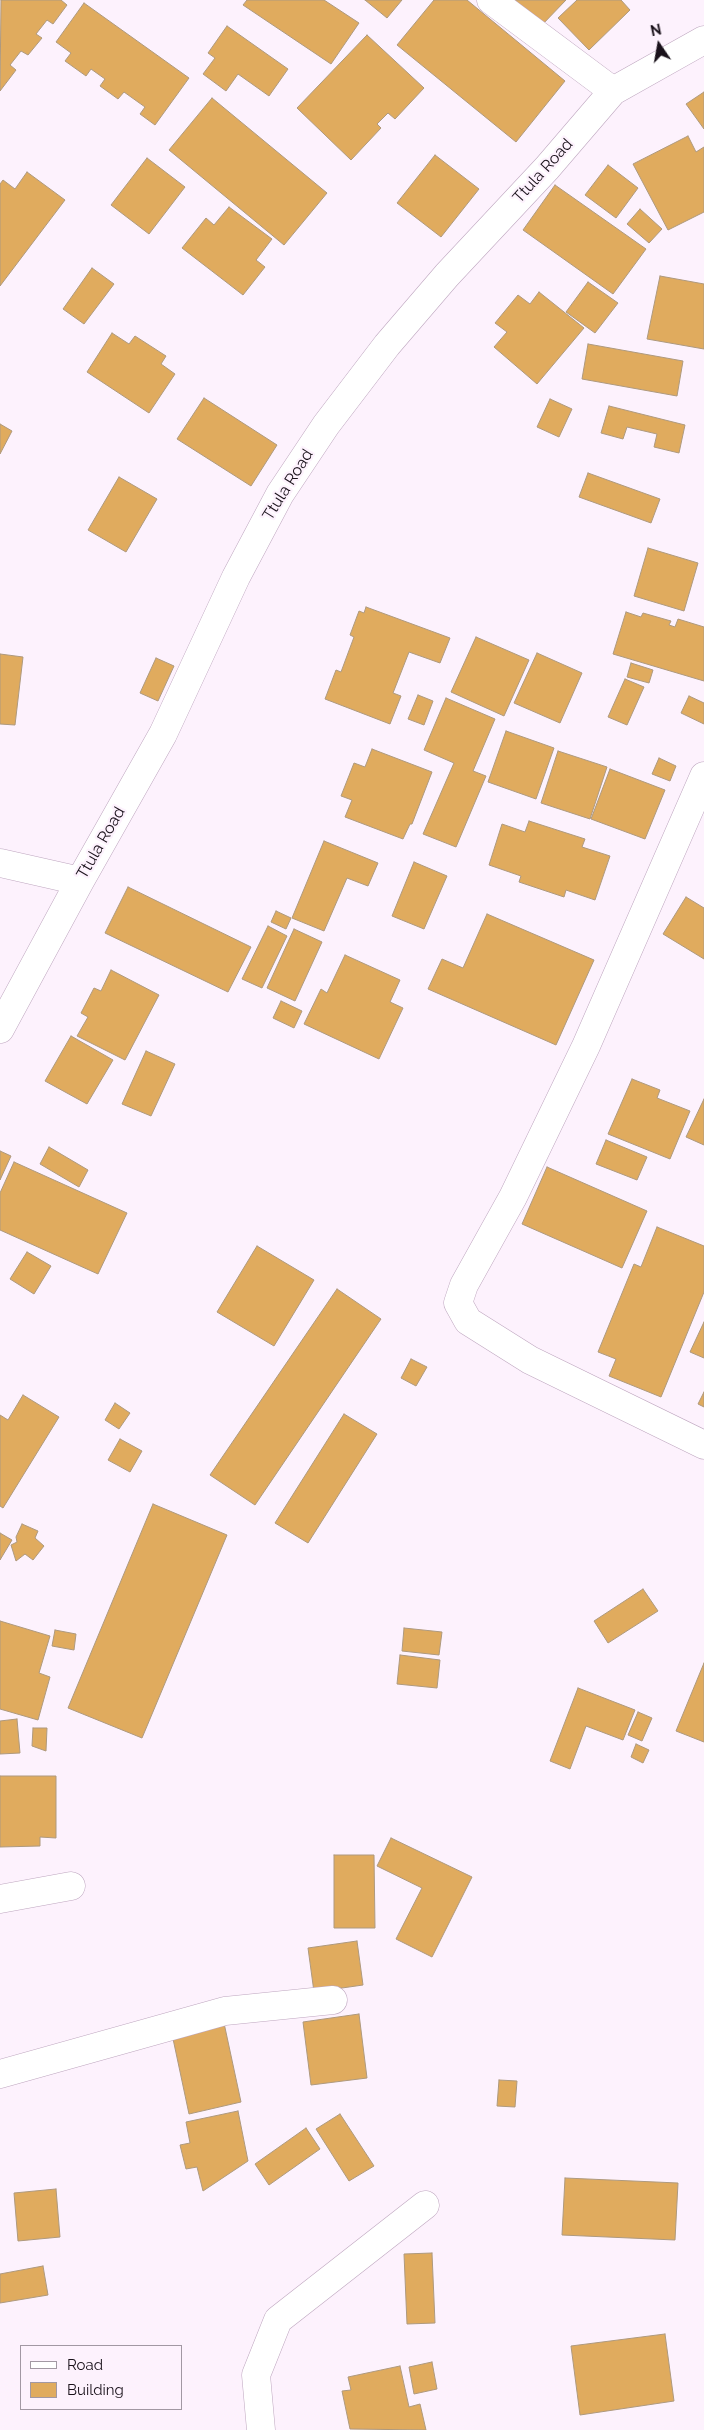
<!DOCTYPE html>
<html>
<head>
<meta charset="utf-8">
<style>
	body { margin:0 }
	#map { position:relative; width:704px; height:2430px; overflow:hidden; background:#fdf2fd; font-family:Raleway,sans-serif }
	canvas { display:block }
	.legend { position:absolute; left:20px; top:2345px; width:162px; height:65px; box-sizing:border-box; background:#fdf2fd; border:1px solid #a298a3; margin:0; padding:6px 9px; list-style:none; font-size:15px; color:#1a121b }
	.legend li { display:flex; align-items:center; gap:10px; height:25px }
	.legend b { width:25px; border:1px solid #a298a3 }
	.north { position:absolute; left:634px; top:20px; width:50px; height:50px; -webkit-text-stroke:4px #fdf2fd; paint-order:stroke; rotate:348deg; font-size:14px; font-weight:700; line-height:20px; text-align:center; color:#1a121b }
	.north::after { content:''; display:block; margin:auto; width:18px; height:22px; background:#1a121b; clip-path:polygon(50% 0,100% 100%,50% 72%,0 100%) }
</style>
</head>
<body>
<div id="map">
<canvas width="704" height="2430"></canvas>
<ul class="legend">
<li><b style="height:6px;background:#fff"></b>Road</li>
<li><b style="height:14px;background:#e0ab5e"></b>Building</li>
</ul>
<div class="north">N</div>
</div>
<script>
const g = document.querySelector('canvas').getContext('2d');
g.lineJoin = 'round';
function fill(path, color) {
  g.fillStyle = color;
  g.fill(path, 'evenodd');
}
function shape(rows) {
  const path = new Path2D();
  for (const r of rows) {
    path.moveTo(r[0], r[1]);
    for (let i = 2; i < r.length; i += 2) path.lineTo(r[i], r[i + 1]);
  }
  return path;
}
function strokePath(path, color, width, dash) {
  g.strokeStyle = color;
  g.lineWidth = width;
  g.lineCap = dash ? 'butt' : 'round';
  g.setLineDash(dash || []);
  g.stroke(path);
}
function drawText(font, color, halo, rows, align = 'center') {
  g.font = font + ' Raleway,sans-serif';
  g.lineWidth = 4.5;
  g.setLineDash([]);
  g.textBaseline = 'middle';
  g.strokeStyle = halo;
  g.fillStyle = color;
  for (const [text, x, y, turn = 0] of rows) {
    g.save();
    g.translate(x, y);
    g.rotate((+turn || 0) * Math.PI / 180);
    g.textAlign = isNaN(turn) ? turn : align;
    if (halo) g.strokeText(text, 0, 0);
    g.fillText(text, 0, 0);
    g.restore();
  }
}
const building = shape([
	[1,0,61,0,67,5,53,24,47,20,36,34,42,38,28,55,21,51,10,65,16,70,0,91,1,0],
	[247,0,324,0,359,23,331,64,243,5,247,0],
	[365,0,402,0,387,18,365,0],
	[434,0,467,0,565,81,516,142,397,45,434,0],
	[514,0,566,0,541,26,514,0],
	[577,0,621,0,630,10,589,50,558,18,577,0],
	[84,3,189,78,155,125,140,114,145,107,124,92,118,99,100,86,105,79,91,69,86,76,65,61,71,53,56,42,84,3],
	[227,26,288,69,269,96,238,74,226,91,203,74,215,58,208,53,227,26],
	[367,35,424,88,395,119,388,113,377,124,381,128,351,160,297,108,367,35],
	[704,92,704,129,686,104,704,92],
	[212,98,327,193,284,245,169,150,212,98],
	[688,136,696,152,704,147,704,212,668,230,633,164,688,136],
	[435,155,479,189,441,237,397,203,435,155],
	[147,158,185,187,149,234,111,205,147,158],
	[608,165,638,188,616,218,585,195,608,165],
	[27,172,65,200,0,286,0,184,3,180,15,189,27,172],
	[555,185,646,249,613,294,523,230,555,185],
	[229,207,272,239,256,260,265,267,243,295,182,248,206,218,214,225,229,207],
	[640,209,662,229,649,243,627,224,640,209],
	[92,268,114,284,84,324,63,309,92,268],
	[660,276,704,284,704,349,647,339,660,276],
	[588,282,618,303,595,333,566,312,588,282],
	[539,292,584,328,537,384,494,347,507,332,495,323,518,295,530,304,539,292],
	[112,333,129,344,135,336,166,356,161,364,175,374,149,413,87,372,112,333],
	[588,344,683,361,677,396,582,379,588,344],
	[204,398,277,445,251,486,177,439,204,398],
	[550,399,572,409,559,437,537,427,550,399],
	[609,406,685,425,679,453,654,447,657,434,627,427,623,439,601,433,609,406],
	[0,424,12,431,0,454,0,424],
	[588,473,660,499,651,523,579,497,588,473],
	[119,477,157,499,126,552,88,530,119,477],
	[648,548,698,563,684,611,634,596,648,548],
	[366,607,450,638,440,663,409,652,393,693,401,696,390,724,325,699,336,670,341,672,354,637,350,635,359,611,364,613,366,607],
	[626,612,641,617,643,613,671,621,669,625,675,627,678,619,704,627,704,681,613,654,626,612],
	[476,637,529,660,504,716,451,692,476,637],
	[537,653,582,673,560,723,514,703,537,653],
	[0,654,23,657,15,725,0,724,0,654],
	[156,658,174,666,158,701,140,693,156,658],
	[631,663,653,670,649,683,627,677,631,663],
	[625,679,644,687,627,725,608,717,625,679],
	[418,695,433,701,424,725,408,719,418,695],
	[689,696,704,703,704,724,681,713,689,696],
	[446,698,495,719,473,771,486,776,456,847,423,834,454,763,424,750,446,698],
	[506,731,554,748,536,799,488,782,506,731],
	[372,749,432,772,412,824,410,824,403,839,345,817,352,800,341,796,354,763,365,767,372,749],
	[558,751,607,767,590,819,541,803,558,751],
	[659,758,676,766,670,781,652,774,659,758],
	[610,769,665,790,645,839,591,819,610,769],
	[529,821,585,839,582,847,610,856,595,900,566,890,564,897,519,882,521,876,489,865,502,824,525,832,529,821],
	[324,841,378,863,368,886,347,878,324,931,292,918,324,841],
	[414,862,447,876,424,929,392,916,414,862],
	[128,887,251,947,228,992,105,933,128,887],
	[686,897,704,908,704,959,663,934,686,897],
	[276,911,291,918,286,929,271,922,276,911],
	[487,914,594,960,556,1045,428,989,442,959,463,968,487,914],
	[268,926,287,936,262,988,242,979,268,926],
	[294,929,322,942,295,1001,267,988,294,929],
	[345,955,400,980,390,1002,403,1008,379,1059,304,1024,321,989,327,993,345,955],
	[111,970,159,995,125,1060,77,1036,88,1017,81,1013,94,988,101,991,111,970],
	[281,1001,302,1011,294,1028,273,1018,281,1001],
	[71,1036,113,1060,87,1104,45,1081,71,1036],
	[146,1051,175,1064,151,1116,122,1104,146,1051],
	[632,1079,660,1090,657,1098,690,1111,670,1159,608,1134,632,1079],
	[704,1099,704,1145,686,1137,704,1099],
	[606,1140,647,1157,637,1180,596,1164,606,1140],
	[49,1147,88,1170,79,1187,40,1164,49,1147],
	[0,1151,11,1156,0,1180,0,1151],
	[14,1162,127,1213,98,1274,0,1230,0,1193,14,1162],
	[547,1167,647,1211,622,1268,522,1224,547,1167],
	[657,1227,704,1246,704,1292,661,1397,609,1376,616,1359,598,1352,634,1264,641,1267,657,1227],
	[257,1246,314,1280,274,1346,217,1312,257,1246],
	[27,1252,51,1266,34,1294,10,1279,27,1252],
	[337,1289,381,1319,255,1505,210,1475,337,1289],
	[704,1322,704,1358,690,1352,704,1322],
	[411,1359,427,1367,416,1386,401,1378,411,1359],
	[704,1392,704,1407,698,1404,704,1392],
	[23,1395,59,1417,3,1508,0,1506,0,1415,8,1420,23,1395],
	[115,1403,130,1413,119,1429,105,1420,115,1403],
	[344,1414,377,1434,308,1543,275,1523,344,1414],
	[120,1439,142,1451,130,1472,108,1460,120,1439],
	[153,1504,227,1535,142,1738,68,1708,153,1504],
	[22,1524,38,1531,35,1538,44,1546,33,1560,25,1554,16,1561,11,1545,17,1542,16,1537,22,1524],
	[0,1533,12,1540,0,1560,0,1533],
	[643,1589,658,1611,608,1643,594,1621,643,1589],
	[0,1621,50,1636,39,1673,50,1677,38,1720,0,1709,0,1621],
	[404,1628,442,1632,439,1655,402,1651,404,1628],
	[55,1630,76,1634,74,1650,52,1646,55,1630],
	[400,1655,440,1660,437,1688,397,1684,400,1655],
	[704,1663,704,1742,676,1731,704,1663],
	[578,1688,635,1710,623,1740,586,1726,570,1769,550,1761,578,1688],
	[638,1712,652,1718,642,1741,628,1735,638,1712],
	[17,1719,20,1753,0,1754,0,1721,17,1719],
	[33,1728,47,1728,46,1751,32,1746,33,1728],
	[636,1744,649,1750,643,1763,631,1757,636,1744],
	[0,1776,56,1776,56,1838,40,1837,40,1846,0,1847,0,1776],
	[391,1838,472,1877,432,1957,396,1939,422,1888,377,1866,391,1838],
	[334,1855,374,1855,375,1928,334,1928,334,1855],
	[357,1941,363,1985,314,1992,308,1948,357,1941],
	[359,2014,367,2078,311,2085,303,2022,359,2014],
	[224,2023,241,2102,189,2114,172,2034,224,2023],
	[499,2080,517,2081,515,2107,497,2106,499,2080],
	[238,2111,248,2161,203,2191,197,2167,186,2169,180,2145,190,2143,186,2122,238,2111],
	[340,2114,374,2166,349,2181,316,2129,340,2114],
	[306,2128,320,2149,269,2185,255,2164,306,2128],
	[565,2178,678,2183,675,2240,562,2235,565,2178],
	[56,2189,60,2237,18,2241,14,2193,56,2189],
	[432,2253,435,2323,407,2324,404,2254,432,2253],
	[43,2266,48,2295,0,2303,0,2274,43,2266],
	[665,2334,674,2401,580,2415,571,2346,665,2334],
	[432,2362,437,2389,414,2394,409,2367,432,2362],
	[400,2366,409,2407,420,2404,426,2430,350,2429,342,2391,351,2390,348,2377,400,2366]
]);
const minor = shape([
	[491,0,613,91],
	[704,776,586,1046,513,1197,464,1285,458,1303,468,1321,530,1360,704,1445],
	[0,863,80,881],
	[0,1029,80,881,163,734,236,577,280,494,326,425,387,345,447,275,547,168,613,91,704,40],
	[0,1899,71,1886],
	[0,2074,225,2011,333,2000],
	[261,2430,256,2375,278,2320,425,2205]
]);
const streetNames = [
	["Ttula Road",543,171,-48],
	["Ttula Road",288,485,-58],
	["Ttula Road",101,843,-60]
];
fill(building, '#e0ab5e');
strokePath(building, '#ae997e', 1);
strokePath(minor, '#bea6bf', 29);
strokePath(minor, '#fff', 28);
drawText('16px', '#1a121b', '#fdf2fd', streetNames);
</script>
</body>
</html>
